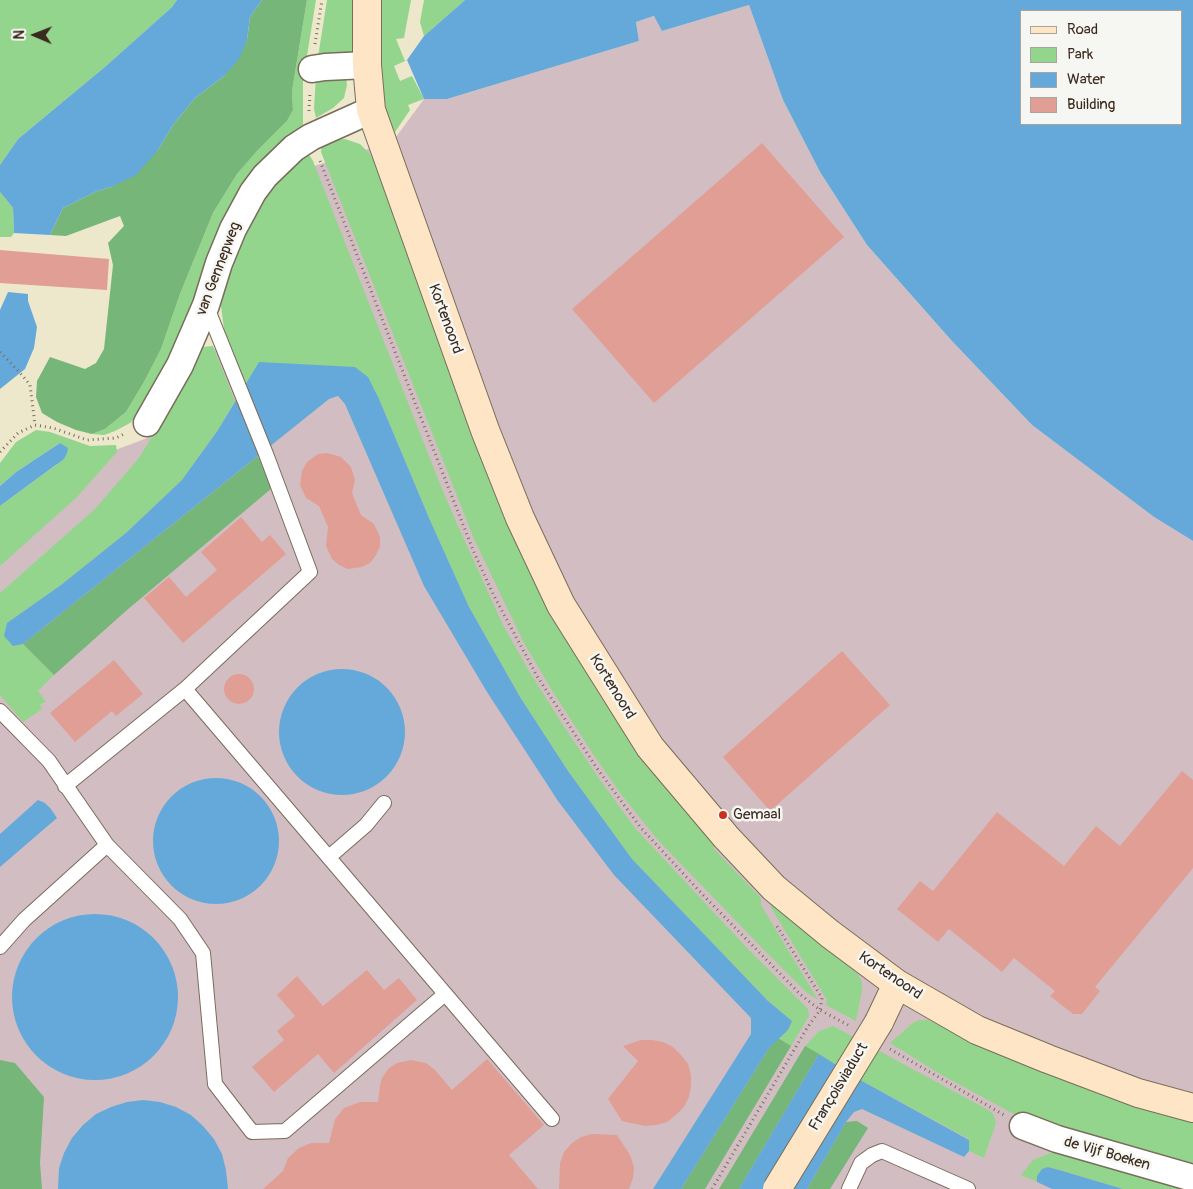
<!DOCTYPE html>
<html>
<head>
<meta charset="utf-8">
<style>
	body { margin:0 }
	#map { position:relative; width:1193px; height:1189px; overflow:hidden; background:#ede7cc; font-family:Pangolin,sans-serif }
	canvas { display:block }
	.legend { position:absolute; left:1020px; top:10px; width:162px; height:115px; box-sizing:border-box; background:#f6f6f2; border:1px solid #aba49d; margin:0; padding:6px 9px; list-style:none; font-size:15px; color:#3b2a1e }
	.legend li { display:flex; align-items:center; gap:10px; height:25px }
	.legend b { width:25px; border:1px solid #aba49d }
	.north { position:absolute; left:10px; top:10px; width:50px; height:50px; -webkit-text-stroke:4px #f6f6f2; paint-order:stroke; rotate:271deg; font-size:14px; font-weight:700; line-height:20px; text-align:center; color:#3b2a1e }
	.north::after { content:''; display:block; margin:auto; width:18px; height:22px; background:#3b2a1e; clip-path:polygon(50% 0,100% 100%,50% 72%,0 100%) }
</style>
</head>
<body>
<div id="map">
<canvas width="1193" height="1189"></canvas>
<ul class="legend">
<li><b style="height:6px;background:#fee5c5"></b>Road</li>
<li><b style="height:14px;background:#93d58c"></b>Park</li>
<li><b style="height:14px;background:#65a9da"></b>Water</li>
<li><b style="height:14px;background:#e19e95"></b>Building</li>
</ul>
<div class="north">N</div>
</div>
<script>
const g = document.querySelector('canvas').getContext('2d');
g.lineJoin = 'round';
function fill(path, color) {
  g.fillStyle = color;
  g.fill(path, 'evenodd');
}
function shape(rows) {
  const path = new Path2D();
  for (const r of rows) {
    if (r.length === 3) {
      path.moveTo(r[0] + r[2], r[1]);
      path.arc(r[0], r[1], r[2], 0, 2 * Math.PI);
      continue;
    }
    path.moveTo(r[0], r[1]);
    for (let i = 2; i < r.length; i += 2) path.lineTo(r[i], r[i + 1]);
  }
  return path;
}
function strokePath(path, color, width, dash) {
  g.strokeStyle = color;
  g.lineWidth = width;
  g.lineCap = dash ? 'butt' : 'round';
  g.setLineDash(dash || []);
  g.stroke(path);
}
function drawText(font, color, halo, rows, align = 'center') {
  g.font = font + ' Pangolin,sans-serif';
  g.lineWidth = 5;
  g.setLineDash([]);
  g.textBaseline = 'middle';
  g.strokeStyle = halo;
  g.fillStyle = color;
  for (const [text, x, y, turn = 0] of rows) {
    g.save();
    g.translate(x, y);
    g.rotate((+turn || 0) * Math.PI / 180);
    g.textAlign = isNaN(turn) ? turn : align;
    if (halo) g.strokeText(text, 0, 0);
    g.fillText(text, 0, 0);
    g.restore();
  }
}
const industrial = shape([
	[749,5,783,100,820,172,867,245,951,340,1032,425,1154,517,1193,541,1193,1189,0,1189,0,543,94,458,174,428,308,168,393,141,424,99,447,99,639,41,636,22,655,16,662,31]
]);
const green = shape([
	[0,0,177,0,172,7,106,66,18,139,0,165],
	[307,0,316,0,303,80,303,128,196,302,146,408,130,423,115,431,104,435,92,434,105,429,126,412,144,382,161,349,180,294,213,213,237,174,257,151,287,121,293,110,292,91],
	[327,0,355,0,354,59,318,57],
	[378,0,411,0,404,38,396,39,405,61,394,66,400,81,412,76,424,99,408,105,410,110,395,132,397,140,393,141,387,116,379,60],
	[424,0,465,0,424,36,420,22],
	[316,75,346,78,347,85,344,98,333,108,316,118,314,109],
	[345,139,360,144,370,154,378,169,551,611,599,694,644,758,693,821,716,846,713,848,761,898,761,905,818,1000,806,992,765,951,657,839,621,794,593,754,553,692,524,643,474,539,321,152,322,143,334,140],
	[305,153,310,156,313,161,440,484,458,526,503,625,529,671,563,725,598,777,635,828,748,949,808,1009,809,1016,791,1046,778,1038,788,1030,792,1021,768,1001,632,859,568,771,520,697,469,607,429,518,379,399,259,362,246,384,225,336,221,306,222,285,244,227,262,197],
	[0,192,13,208,14,233,11,237,0,237],
	[213,346,235,401,218,430,182,480,126,533,61,585,7,623,13,646,23,644,54,675,38,691,46,702,40,704,42,709,23,722,0,695,0,593,95,509,139,458,167,412,196,352,202,347],
	[36,430,50,432,90,446,116,445,117,452,77,497,0,566,0,506,56,465,67,453,60,443,16,472,0,486,0,463,16,442],
	[771,901,858,974,862,982,862,990,856,1021,826,1005,827,1000,770,906],
	[920,1020,928,1020,1044,1073,1144,1107,1193,1120,1193,1169,1028,1120,1012,1113,940,1074,890,1043,914,1022],
	[833,1026,990,1111,994,1116,996,1123,984,1158,969,1151,969,1139,862,1081,805,1046,819,1031],
	[1053,1152,1064,1154,1188,1189,1123,1189,1049,1167,1037,1176,1037,1182,1021,1175,1033,1160]
]);
const forest = shape([
	[262,0,307,0,292,91,293,110,287,121,257,151,237,174,213,213,180,294,161,349,144,382,126,412,105,429,92,434,76,430,57,422,42,413,36,397,37,381,50,357,85,369,96,363,104,349,113,265,108,243,124,226,120,216,66,236,50,235,63,208,97,191,111,187,158,150,173,125,195,98,224,76,247,40,250,17],
	[258,456,272,488,127,610,54,675,23,644],
	[778,1038,791,1046,705,1189,681,1189,769,1048],
	[805,1046,819,1054,739,1189,719,1189],
	[0,1060,15,1063,44,1097,40,1163,42,1189,0,1189],
	[857,1121,868,1128,830,1189,807,1189,846,1122]
]);
const water = shape([
	[177,0,262,0,250,17,247,40,239,59,224,76,195,98,173,125,158,150,136,175,111,187,97,191,63,208,50,235,14,233,13,208,0,192,0,165,18,139,106,66,172,7],
	[465,0,1193,0,1193,541,1154,517,1032,425,951,340,867,245,820,172,783,100,749,5,662,31,654,16,636,22,639,41,447,99,424,99,407,60,424,36],
	[1022,11,1182,11,1182,124,1022,124],
	[8,292,28,294,28,301,37,327,34,348,25,369,0,389,0,310],
	[259,362,355,367,368,377,379,399,429,518,469,607,520,697,568,771,632,859,768,1001,792,1021,788,1030,769,1048,681,1189,653,1189,751,1034,751,1018,614,875,558,801,487,692,424,586,345,404,338,396,329,399,23,644,13,646,4,636,7,623,61,585,126,533,182,480,218,430],
	[60,443,68,448,67,453,64,459,0,506,0,486,16,472],
	[342,732,63],
	[216,841,63],
	[38,800,45,803,51,809,57,818,0,867,0,834],
	[95,997,83],
	[819,1054,862,1081,969,1140,969,1151,964,1157,862,1109,854,1112,846,1122,807,1189,739,1189],
	[143,1100,160,1102,176,1107,191,1115,203,1126,214,1139,222,1154,226,1170,228,1189,58,1189,59,1168,64,1153,72,1138,83,1125,96,1114,111,1107,127,1102],
	[1048,1167,1059,1170,1123,1189,1052,1189,1037,1182,1037,1176,1042,1169]
]);
const building = shape([
	[762,143,844,237,654,403,572,309],
	[0,250,109,259,107,290,0,283],
	[327,453,341,457,351,467,355,480,352,493,361,515,374,524,380,537,380,547,376,555,370,563,362,567,348,569,339,565,332,559,326,546,328,527,319,506,306,498,300,485,302,471,307,462,318,454],
	[241,517,262,542,270,535,286,554,183,643,144,598,169,577,186,597,217,570,201,552],
	[842,651,890,705,770,811,723,757],
	[114,660,143,694,116,716,112,711,75,742,50,713],
	[239,689,15],
	[1182,771,1193,780,1193,868,1095,987,1100,991,1082,1014,1073,1014,1050,996,1055,991,1014,958,1002,972,949,929,938,942,897,909,920,881,933,891,997,812,1064,866,1096,826,1120,846],
	[367,970,384,990,399,978,417,1000,334,1073,318,1054,274,1092,252,1067,284,1040,277,1031,295,1016,277,995,297,976,323,1006],
	[641,1040,652,1040,663,1042,673,1047,681,1055,688,1064,691,1075,691,1086,689,1097,684,1107,676,1115,667,1122,656,1125,645,1126,622,1121,608,1099,638,1061,623,1046],
	[487,1059,544,1125,509,1155,538,1189,263,1189,283,1171,288,1158,299,1148,311,1143,329,1143,335,1119,344,1108,360,1102,378,1102,380,1085,382,1078,389,1068,397,1063,411,1060,426,1063,435,1070,452,1090],
	[592,1134,617,1135,630,1155,634,1167,633,1178,629,1189,559,1189,560,1163,564,1152,572,1143,581,1137]
]);
const path = shape([
	[315,44,322,0],
	[309,111,310,92],
	[320,161,473,550,493,594,537,676,596,767,641,828,703,895,801,995,820,1010,848,1025],
	[0,352,22,375,30,385,35,425],
	[0,452,18,433,35,425,53,428,87,440,116,438,126,433],
	[890,1049,1004,1115],
	[712,1189,807,1028,820,1010,822,998,775,923]
]);
const lane = shape([
	[185,689,552,1119],
	[0,711,49,761,107,845,180,919,203,953,215,1084,252,1132,285,1131,445,994],
	[65,786,185,689,310,572,266,454,206,305],
	[329,857,366,825,384,803],
	[0,947,24,920,107,845],
	[849,1189,861,1163,872,1155,882,1151,968,1189]
]);
const street = shape([
	[312,69,325,67,367,65],
	[147,423,180,365,206,305,219,263,233,229,253,192,265,176,294,148,311,137,371,110],
	[1023,1126,1057,1139,1193,1178]
]);
const secondary = shape([
	[367,0,367,65,371,110,485,430,520,518,561,605,650,747,726,837,774,888,830,934,897,984,977,1030,1048,1059,1138,1093,1193,1108],
	[879,1022,897,984]
]);
const secondaryBridge = shape([
	[777,1189,879,1022]
]);
const markers = [
	[723,815,5,"#c8321e"]
];
const streetNames = [
	["van Gennepweg",219,269,-69],
	["Kortenoord",445,319,70],
	["Kortenoord",612,687,58],
	["Kortenoord",890,976,34],
	["Françoisviaduct",839,1087,-59],
	["de Vijf Boeken",1107,1154,16]
];
const poiNames = [
	["Gemaal",733,815]
];
fill(industrial, '#d2bec2');
fill(green, '#93d58c');
fill(forest, '#76b678');
fill(water, '#65a9da');
fill(building, '#e19e95');
strokePath(lane, '#796c5b', 16);
strokePath(street, '#796c5b', 29);
strokePath(secondary, '#796c5b', 30);
strokePath(path, '#796c5b', 3, [1, 4]);
strokePath(lane, '#fff', 14);
strokePath(street, '#fff', 26);
strokePath(secondary, '#fee5c5', 28);
strokePath(secondaryBridge, '#796c5b', 30, []);
strokePath(secondaryBridge, '#fee5c5', 28);
for (const [x, y, r, color] of markers) {
  const dot = new Path2D();
  dot.arc(x, y, r, 0, 2 * Math.PI);
  g.fillStyle = color;
  g.fill(dot);
  strokePath(dot, '#f6f6f2', 2);
}
drawText('15px', '#3b2a1e', '#f6f6f2', streetNames);
drawText('15px', '#3b2a1e', '#f6f6f2', poiNames, 'left');
</script>
</body>
</html>
